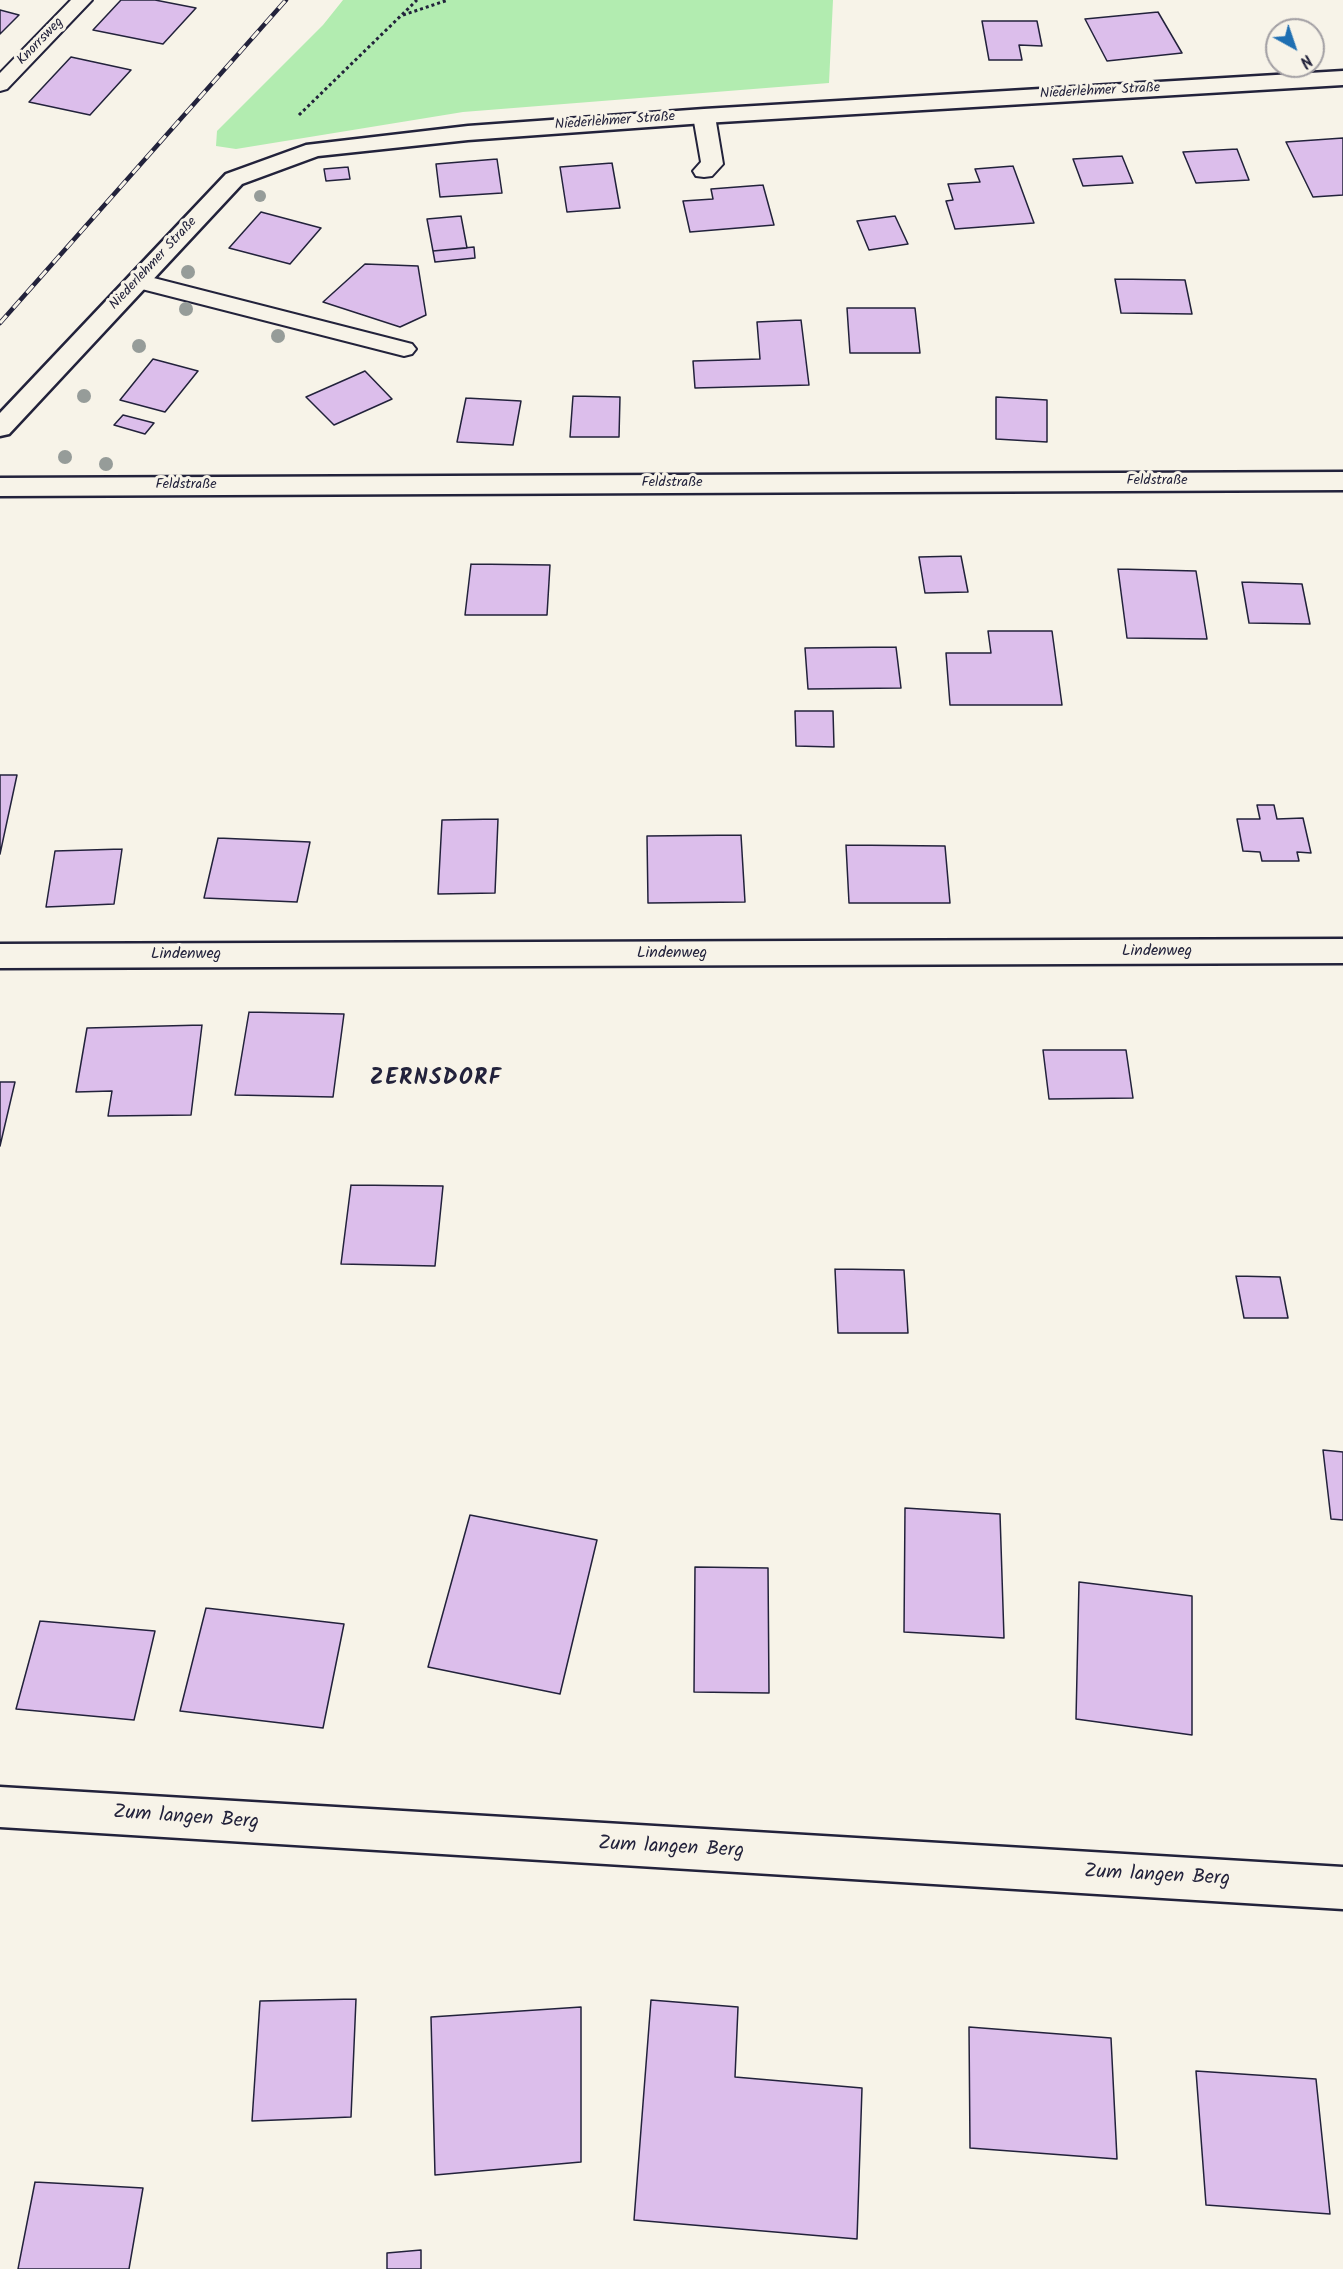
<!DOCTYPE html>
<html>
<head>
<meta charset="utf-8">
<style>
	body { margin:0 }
	#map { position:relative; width:1343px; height:2269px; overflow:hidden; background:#f7f3e8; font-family:Kalam,sans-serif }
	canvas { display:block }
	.north { position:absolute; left:1265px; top:18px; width:60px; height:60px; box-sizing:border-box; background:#f7f3e8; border:2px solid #a29fa3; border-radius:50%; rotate:140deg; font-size:16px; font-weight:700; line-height:24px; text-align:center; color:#22223b }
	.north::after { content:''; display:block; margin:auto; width:21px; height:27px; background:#1f6fb2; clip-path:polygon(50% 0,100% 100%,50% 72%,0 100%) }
</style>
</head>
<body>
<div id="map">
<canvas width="1343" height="2269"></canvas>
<div class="north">N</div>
</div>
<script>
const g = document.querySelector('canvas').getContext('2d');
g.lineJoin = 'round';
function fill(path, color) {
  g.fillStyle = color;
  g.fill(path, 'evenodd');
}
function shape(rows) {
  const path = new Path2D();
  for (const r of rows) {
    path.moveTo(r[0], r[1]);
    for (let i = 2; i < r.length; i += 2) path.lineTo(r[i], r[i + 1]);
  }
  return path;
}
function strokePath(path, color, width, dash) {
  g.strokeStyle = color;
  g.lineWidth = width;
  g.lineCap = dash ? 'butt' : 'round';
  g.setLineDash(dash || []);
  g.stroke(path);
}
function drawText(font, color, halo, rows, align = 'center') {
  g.font = font + ' Kalam,sans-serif';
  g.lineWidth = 6;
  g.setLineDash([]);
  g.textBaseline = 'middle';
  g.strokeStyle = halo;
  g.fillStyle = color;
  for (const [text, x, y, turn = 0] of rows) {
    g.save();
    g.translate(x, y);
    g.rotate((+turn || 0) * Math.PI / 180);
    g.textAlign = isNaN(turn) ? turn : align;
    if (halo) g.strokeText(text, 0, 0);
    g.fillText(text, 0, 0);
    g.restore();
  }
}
const green = shape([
	[343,0,833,0,829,83,463,112,236,149,216,146,217,131,323,25]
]);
const building = shape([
	[121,0,155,0,196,8,163,44,93,30,121,0],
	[0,10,19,15,0,34,0,10],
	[1158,12,1182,53,1107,61,1085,19,1158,12],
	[982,21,1037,21,1042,46,1019,45,1022,60,989,60,982,21],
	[71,57,131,70,90,115,29,102,71,57],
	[1343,138,1343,195,1313,197,1286,142,1343,138],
	[1237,149,1249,180,1196,183,1183,152,1237,149],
	[1122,156,1133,183,1083,186,1073,159,1122,156],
	[497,159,502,193,440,197,436,164,497,159],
	[612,163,620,208,567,212,560,167,612,163],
	[1013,166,1034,223,955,229,946,201,953,200,948,184,980,182,975,169,1013,166],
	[348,167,350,179,326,181,324,169,348,167],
	[763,185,774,225,690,232,683,201,713,199,711,189,763,185],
	[261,212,321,228,290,264,229,248,261,212],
	[461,216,467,248,433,251,427,219,461,216],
	[895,216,908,244,869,250,857,221,895,216],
	[474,247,475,258,435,262,433,251,474,247],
	[365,264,418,266,426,315,400,327,323,302,365,264],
	[1115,279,1185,280,1192,314,1121,313,1115,279],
	[847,308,915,308,920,353,850,353,847,308],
	[801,320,809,385,695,388,693,361,760,359,757,322,801,320],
	[153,359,198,371,165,412,120,400,153,359],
	[365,371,392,399,334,425,306,397,365,371],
	[573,396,620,397,619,437,570,437,573,396],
	[996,397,1047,400,1047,442,996,439,996,397],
	[466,398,521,401,513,445,457,442,466,398],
	[123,415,154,423,145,434,114,425,123,415],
	[961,556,968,592,925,593,919,557,961,556],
	[471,564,550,565,547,615,465,615,471,564],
	[1118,569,1196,571,1207,639,1127,638,1118,569],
	[1242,582,1302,584,1310,624,1249,623,1242,582],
	[988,631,1052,631,1062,705,950,705,946,653,991,653,988,631],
	[896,647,901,688,808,689,805,648,896,647],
	[795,711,833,711,834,747,796,746,795,711],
	[0,775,17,775,0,854,0,775],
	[1257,805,1274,805,1277,819,1303,818,1311,853,1297,852,1299,861,1262,861,1260,852,1243,851,1237,819,1260,819,1257,805],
	[498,819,495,893,438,894,442,820,498,819],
	[741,835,745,902,648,903,647,836,741,835],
	[218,838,310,842,297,902,204,898,218,838],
	[846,845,945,846,950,903,849,903,846,845],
	[122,849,114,904,46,907,55,851,122,849],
	[249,1012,344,1014,333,1097,235,1095,249,1012],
	[202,1025,191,1115,108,1116,112,1091,76,1092,87,1028,202,1025],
	[1043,1050,1126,1050,1133,1098,1049,1099,1043,1050],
	[0,1082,15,1082,0,1146,0,1082],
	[351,1185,443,1186,435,1266,341,1264,351,1185],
	[835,1269,904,1270,908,1333,838,1333,835,1269],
	[1236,1276,1280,1277,1288,1318,1244,1318,1236,1276],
	[1323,1450,1343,1452,1343,1520,1331,1519,1323,1450],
	[905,1508,1000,1514,1004,1638,904,1632,905,1508],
	[470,1515,597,1540,560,1694,428,1667,470,1515],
	[695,1567,768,1568,769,1693,694,1692,695,1567],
	[1079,1582,1192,1596,1192,1735,1076,1719,1079,1582],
	[206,1608,344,1624,323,1728,180,1711,206,1608],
	[40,1621,155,1631,134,1720,16,1709,40,1621],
	[356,1999,351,2117,252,2121,260,2001,356,1999],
	[651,2000,738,2007,735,2077,862,2088,857,2239,634,2220,651,2000],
	[581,2007,581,2162,435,2175,431,2017,581,2007],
	[969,2027,1111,2038,1117,2159,970,2148,969,2027],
	[1196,2071,1316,2079,1330,2214,1206,2205,1196,2071],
	[35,2182,143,2188,129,2269,18,2269,35,2182],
	[421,2250,421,2269,387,2269,387,2253,421,2250]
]);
const path = shape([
	[403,15,448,0],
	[299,115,417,0]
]);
const lane = shape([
	[71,0,92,0,7,89,0,91,0,73,71,0],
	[704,110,711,112,715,116,723,164,712,176,704,177,696,176,693,171,701,162,693,116,697,112,704,110],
	[138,274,412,344,416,349,412,354,404,356,130,286,127,281,130,276,138,274]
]);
const street = shape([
	[1343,71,1343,85,704,123,468,140,318,156,242,184,9,434,0,436,0,413,226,174,306,145,468,126,704,109,1343,71],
	[1343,472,1343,490,0,496,0,478,1343,472],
	[1343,939,1343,963,0,968,0,944,1343,939],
	[0,1787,1343,1867,1343,1909,0,1827,0,1787]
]);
const rail = shape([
	[0,323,286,0]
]);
const trees = [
	[260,196,6],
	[188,272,7],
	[186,309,7],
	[278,336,7],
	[139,346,7],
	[84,396,7],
	[65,457,7],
	[106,464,7]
];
const farStreetnames = [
	["Knorrsweg",41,42,-46],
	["Niederlehmer Straße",1100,92,-3],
	["Niederlehmer Straße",615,122,-4],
	["Niederlehmer Straße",154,264,-47],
	["Feldstraße",1157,482],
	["Feldstraße",672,484],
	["Feldstraße",186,486]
];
const streetNames = [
	["Lindenweg",1157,952],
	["Lindenweg",672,954],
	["Lindenweg",186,955]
];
const nearStreetnames = [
	["Zum langen Berg",186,1819,4],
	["Zum langen Berg",671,1849,3],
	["Zum langen Berg",1157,1877,3]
];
const districtNames = [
	["ZERNSDORF",436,1080]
];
fill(green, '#b2ecb0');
fill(building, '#dcbeeb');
strokePath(building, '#22223b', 1.5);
strokePath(lane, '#22223b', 4);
strokePath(street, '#22223b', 5);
strokePath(path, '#22223b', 3, [3, 3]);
fill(lane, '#f7f3e8');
fill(street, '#f7f3e8');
strokePath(rail, '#22223b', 4.5);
strokePath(rail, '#f7f3e8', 3, [10]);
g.fillStyle = '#969c99';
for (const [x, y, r] of trees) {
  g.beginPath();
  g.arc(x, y, r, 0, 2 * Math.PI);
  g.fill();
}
drawText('14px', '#22223b', '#f7f3e8', farStreetnames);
drawText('16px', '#22223b', '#f7f3e8', streetNames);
drawText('20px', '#22223b', '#f7f3e8', nearStreetnames);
g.letterSpacing = '1.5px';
drawText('bold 22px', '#22223b', '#f7f3e8', districtNames);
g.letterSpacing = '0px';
</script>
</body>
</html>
